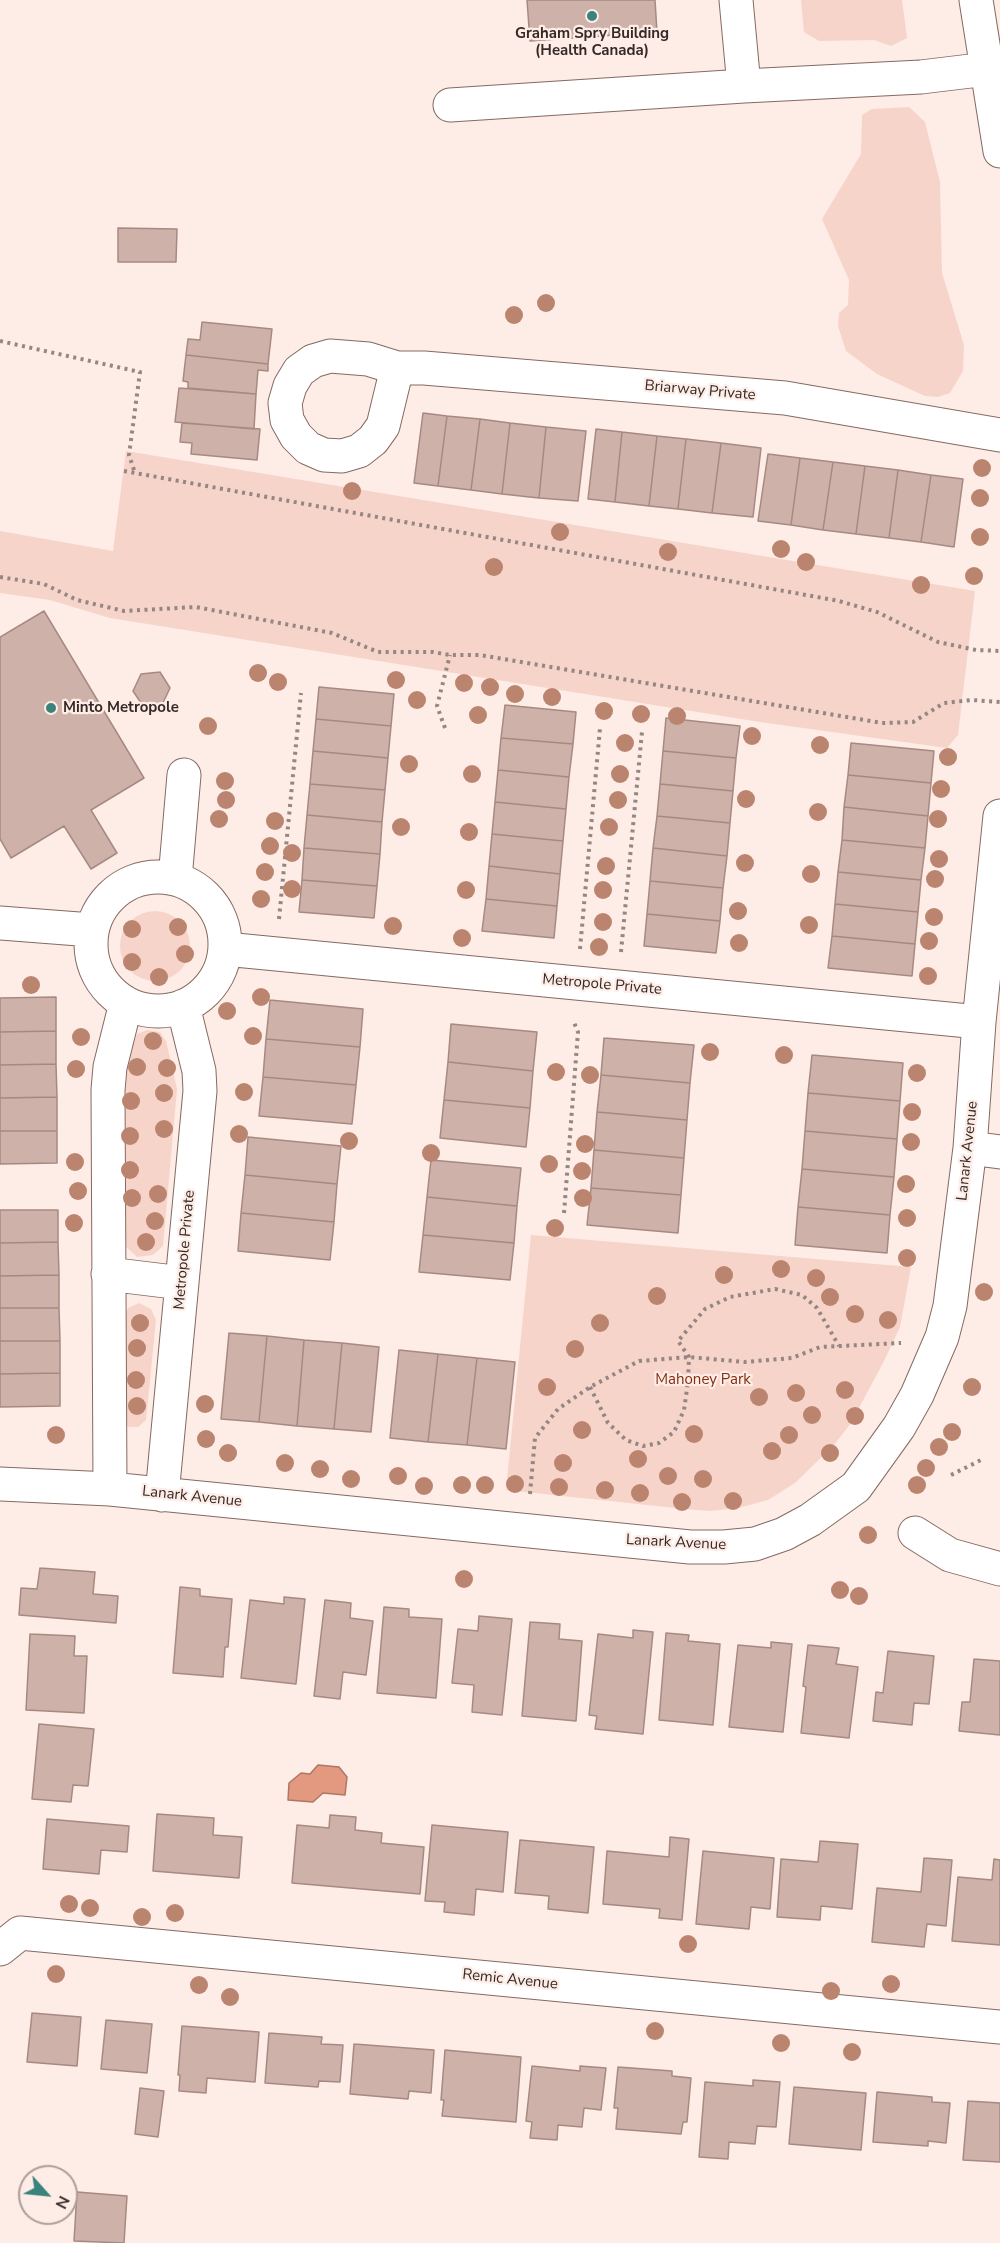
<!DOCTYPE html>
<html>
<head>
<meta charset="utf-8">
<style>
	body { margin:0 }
	#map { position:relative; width:1000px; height:2243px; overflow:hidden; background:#feece6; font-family:"Nunito Sans",sans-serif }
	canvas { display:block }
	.north { position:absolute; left:18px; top:2165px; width:60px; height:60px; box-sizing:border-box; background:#feece6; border:2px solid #ad9e99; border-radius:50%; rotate:117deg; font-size:16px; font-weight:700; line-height:24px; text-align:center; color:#342926 }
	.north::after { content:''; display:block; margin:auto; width:21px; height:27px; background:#3a827c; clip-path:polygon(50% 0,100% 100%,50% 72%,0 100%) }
</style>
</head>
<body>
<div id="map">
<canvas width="1000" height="2243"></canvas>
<div class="north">N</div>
</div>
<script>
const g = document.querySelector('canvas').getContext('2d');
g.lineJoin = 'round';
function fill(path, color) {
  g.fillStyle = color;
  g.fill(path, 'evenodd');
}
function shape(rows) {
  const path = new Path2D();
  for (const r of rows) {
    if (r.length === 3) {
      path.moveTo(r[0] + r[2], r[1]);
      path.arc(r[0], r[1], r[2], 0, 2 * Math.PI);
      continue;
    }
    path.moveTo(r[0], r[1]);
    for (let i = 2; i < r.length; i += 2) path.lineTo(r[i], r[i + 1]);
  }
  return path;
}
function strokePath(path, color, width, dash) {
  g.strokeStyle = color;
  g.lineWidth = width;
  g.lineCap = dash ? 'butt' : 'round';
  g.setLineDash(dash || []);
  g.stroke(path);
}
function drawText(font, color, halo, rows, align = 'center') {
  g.font = font + ' "Nunito Sans",sans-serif';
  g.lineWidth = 4.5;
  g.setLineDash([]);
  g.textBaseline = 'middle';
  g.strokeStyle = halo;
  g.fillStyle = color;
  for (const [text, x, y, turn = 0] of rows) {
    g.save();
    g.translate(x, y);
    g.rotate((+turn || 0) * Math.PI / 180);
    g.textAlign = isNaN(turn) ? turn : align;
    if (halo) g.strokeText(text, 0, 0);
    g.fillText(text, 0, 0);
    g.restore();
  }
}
const green = shape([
	[801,0,902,0,907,38,891,46,874,40,819,41,804,32],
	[909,107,925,122,940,182,942,273,964,345,963,371,950,393,938,397,925,396,877,374,846,351,838,326,839,313,848,305,849,280,822,219,861,154,862,115,872,109],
	[126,451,975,591,958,735,947,748,760,722,110,618,50,600,0,593,0,531,113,551],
	[155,946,35],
	[147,1030,160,1032,166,1041,177,1089,163,1246,153,1255,137,1257,122,1243,121,1086,125,1065,137,1034],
	[531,1235,911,1267,900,1327,884,1361,851,1423,834,1445,795,1483,768,1500,738,1508,710,1511,685,1509,506,1490],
	[139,1303,151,1309,156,1320,146,1420,138,1427,129,1427,123,1421,122,1321,128,1308]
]);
const water = shape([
	[318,1765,339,1767,347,1777,345,1795,323,1793,313,1802,288,1800,289,1783,301,1773,310,1774,318,1765]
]);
const building = shape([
	[527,0,655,0,657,32,530,41,527,0],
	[118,228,177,229,176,262,118,262,118,228],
	[202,322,272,329,268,364,186,355,188,339,200,340,202,322],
	[186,355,268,364,268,371,258,370,256,394,188,388,188,382,183,381,186,355],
	[179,388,256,394,254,429,175,422,179,388],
	[423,413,447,416,438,486,414,483,423,413],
	[447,416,480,419,471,490,438,486,447,416],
	[480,419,510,423,502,494,471,490,480,419],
	[182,423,260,429,257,460,191,454,192,443,180,442,182,423],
	[510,423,546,427,539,498,502,494,510,423],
	[546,427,586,431,578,501,539,498,546,427],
	[596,429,622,432,615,502,588,499,596,429],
	[622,432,657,436,649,506,615,502,622,432],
	[657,436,686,439,678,509,649,506,657,436],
	[686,439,721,443,712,513,678,509,686,439],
	[721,443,761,448,753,517,712,513,721,443],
	[768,454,800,458,791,525,758,521,768,454],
	[800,458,833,462,823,530,791,525,800,458],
	[833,462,865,466,856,534,823,530,833,462],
	[865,466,898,470,889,538,856,534,865,466],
	[898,470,931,475,921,542,889,538,898,470],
	[931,475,963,479,954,547,921,542,931,475],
	[44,611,144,778,91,810,117,853,91,869,64,826,11,858,0,839,0,637,44,611],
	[160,672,170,688,162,705,143,706,133,691,141,674,160,672],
	[319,687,394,694,391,726,316,719,319,687],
	[505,705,576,712,573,744,501,738,505,705],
	[666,718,740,726,736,758,663,751,666,718],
	[316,719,391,726,388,758,313,751,316,719],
	[501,738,573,744,569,777,498,770,501,738],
	[851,743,934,751,931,783,848,775,851,743],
	[313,751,388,758,385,790,310,784,313,751],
	[663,751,736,758,733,791,660,784,663,751],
	[498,770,569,777,566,809,495,802,498,770],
	[848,775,931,783,928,816,844,807,848,775],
	[310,784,385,790,382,822,307,815,310,784],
	[660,784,733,791,730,823,657,816,660,784],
	[495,802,566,809,563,841,492,834,495,802],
	[844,807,928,816,925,848,842,840,844,807],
	[307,815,382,822,380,854,304,848,307,815],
	[657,816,730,823,727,856,653,848,657,816],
	[492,834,563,841,560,874,489,866,492,834],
	[842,840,925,848,921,880,838,872,842,840],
	[304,848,380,854,377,886,302,880,304,848],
	[653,848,727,856,723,888,650,881,653,848],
	[489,866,560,874,557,906,486,899,489,866],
	[838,872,921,880,918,912,835,904,838,872],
	[302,880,377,886,374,918,299,912,302,880],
	[650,881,723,888,720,921,647,914,650,881],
	[486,899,557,906,554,938,482,931,486,899],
	[835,904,918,912,915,944,832,936,835,904],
	[647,914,720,921,716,953,644,946,647,914],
	[832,936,915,944,912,976,828,968,832,936],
	[56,997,56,1031,0,1032,0,998,56,997],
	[270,1000,363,1009,360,1047,266,1039,270,1000],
	[451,1024,537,1032,533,1071,448,1062,451,1024],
	[56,1031,56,1064,0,1065,0,1032,56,1031],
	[604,1038,694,1045,690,1083,601,1075,604,1038],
	[266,1039,360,1047,356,1085,263,1077,266,1039],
	[812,1055,903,1063,900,1101,808,1093,812,1055],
	[448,1062,533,1071,530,1108,444,1100,448,1062],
	[56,1064,57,1097,0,1098,0,1065,56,1064],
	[601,1075,690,1083,687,1120,597,1112,601,1075],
	[263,1077,356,1085,352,1124,259,1116,263,1077],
	[808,1093,900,1101,897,1139,805,1131,808,1093],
	[57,1097,57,1131,0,1131,0,1098,57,1097],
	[444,1100,530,1108,526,1147,440,1138,444,1100],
	[597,1112,687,1120,684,1158,594,1150,597,1112],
	[0,1131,57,1131,57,1163,0,1164,0,1131],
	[805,1131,897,1139,894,1177,802,1169,805,1131],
	[248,1137,341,1146,337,1184,245,1175,248,1137],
	[594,1150,684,1158,681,1195,591,1188,594,1150],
	[431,1160,521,1168,517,1206,427,1197,431,1160],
	[802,1169,894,1177,890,1215,798,1207,802,1169],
	[245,1175,337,1184,334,1222,241,1213,245,1175],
	[591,1188,681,1195,678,1233,587,1225,591,1188],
	[427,1197,517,1206,514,1243,423,1235,427,1197],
	[798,1207,890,1215,887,1253,795,1245,798,1207],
	[0,1210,58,1210,58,1242,0,1243,0,1210],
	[241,1213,334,1222,330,1260,238,1251,241,1213],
	[423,1235,514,1243,510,1280,419,1272,423,1235],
	[58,1242,59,1275,0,1276,0,1243,58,1242],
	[59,1275,59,1308,0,1308,0,1276,59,1275],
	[0,1308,59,1308,60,1341,0,1341,0,1308],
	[229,1333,267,1336,259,1422,221,1419,229,1333],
	[267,1336,304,1340,297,1426,259,1422,267,1336],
	[304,1340,342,1343,334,1429,297,1426,304,1340],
	[0,1341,60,1341,60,1373,0,1374,0,1341],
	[342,1343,379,1347,371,1432,334,1429,342,1343],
	[399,1350,438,1354,428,1442,390,1438,399,1350],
	[438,1354,477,1358,467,1445,428,1442,438,1354],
	[477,1358,515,1362,506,1449,467,1445,477,1358],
	[60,1373,60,1406,0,1407,0,1374,60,1373],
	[40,1568,95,1572,93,1594,118,1596,116,1623,19,1615,21,1588,37,1589,40,1568],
	[180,1587,200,1589,200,1596,232,1599,228,1647,225,1647,223,1677,173,1673,180,1587],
	[284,1597,305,1599,296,1684,241,1678,250,1600,284,1604,284,1597],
	[325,1600,351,1603,350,1618,373,1621,366,1675,343,1672,340,1699,314,1696,325,1600],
	[384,1607,409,1609,409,1617,442,1619,436,1698,377,1693,384,1607],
	[479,1616,512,1619,502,1715,472,1712,474,1685,452,1683,458,1629,478,1631,479,1616],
	[530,1622,560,1624,559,1639,582,1641,576,1721,522,1716,530,1622],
	[633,1630,653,1632,643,1734,595,1729,597,1716,589,1715,598,1634,633,1638,633,1630],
	[666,1633,689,1635,688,1641,720,1644,713,1725,659,1720,666,1633],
	[30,1634,75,1636,74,1656,87,1656,84,1713,26,1710,30,1634],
	[771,1642,792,1644,783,1732,729,1727,738,1645,771,1648,771,1642],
	[808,1645,839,1648,836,1664,858,1667,849,1738,801,1733,806,1687,803,1686,808,1645],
	[888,1651,934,1656,929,1704,914,1703,912,1725,873,1721,876,1692,883,1693,888,1651],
	[974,1659,1000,1661,1000,1735,959,1731,962,1702,970,1702,974,1659],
	[39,1724,94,1729,88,1786,73,1785,71,1802,32,1799,39,1724],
	[157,1814,214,1818,213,1835,242,1837,239,1878,153,1871,157,1814],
	[330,1815,356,1817,355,1830,382,1833,381,1843,424,1847,420,1894,292,1883,297,1825,329,1828,330,1815],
	[47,1819,129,1826,127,1852,101,1850,99,1874,43,1869,47,1819],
	[432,1825,508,1832,503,1892,476,1889,474,1915,444,1912,445,1902,425,1901,432,1825],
	[670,1837,689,1839,682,1920,659,1918,660,1909,603,1904,607,1851,669,1857,670,1837],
	[520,1840,594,1847,588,1913,548,1909,549,1896,515,1893,520,1840],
	[820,1841,858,1844,852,1909,821,1906,820,1920,777,1917,781,1859,818,1862,820,1841],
	[703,1851,774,1858,770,1909,751,1907,749,1929,696,1924,703,1851],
	[924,1858,952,1860,946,1926,927,1924,924,1947,872,1942,877,1888,921,1892,924,1858],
	[994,1859,1000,1860,1000,1945,952,1941,958,1877,992,1880,994,1859],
	[32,2013,81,2017,77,2066,27,2062,32,2013],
	[106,2020,152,2024,147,2073,101,2069,106,2020],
	[182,2026,259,2032,255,2082,207,2078,206,2093,179,2091,180,2075,178,2075,182,2026],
	[269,2033,322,2037,321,2044,343,2045,340,2082,319,2081,318,2087,265,2083,269,2033],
	[354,2044,434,2050,431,2093,409,2091,408,2099,350,2094,354,2044],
	[445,2050,521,2057,516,2122,442,2116,444,2100,441,2100,445,2050],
	[532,2066,580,2071,580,2066,606,2068,601,2110,584,2108,582,2127,558,2125,557,2140,530,2138,532,2122,526,2121,532,2066],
	[618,2067,672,2071,672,2076,691,2078,687,2122,683,2122,681,2134,616,2129,618,2108,614,2108,618,2067],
	[753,2080,780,2082,776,2127,757,2126,755,2144,729,2142,728,2159,699,2157,705,2082,753,2086,753,2080],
	[794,2087,866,2093,861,2150,789,2144,794,2087],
	[140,2088,164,2091,158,2137,135,2134,140,2088],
	[877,2092,932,2097,932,2102,950,2103,946,2143,928,2141,928,2146,873,2142,877,2092],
	[968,2101,1000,2103,1000,2162,963,2160,968,2101],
	[77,2192,127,2196,124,2243,74,2241,77,2192]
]);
const path = shape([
	[0,341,140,372,129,455,135,473],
	[124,471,839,601,877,612,938,642,976,650,1000,651],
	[0,577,44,584,77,600,124,611,196,607,332,633,378,652,433,652,450,655,480,655,882,723,913,722,944,703,972,700,1000,702],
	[445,728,437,706,450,655],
	[279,919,301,693],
	[580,949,600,728],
	[621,952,642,732],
	[564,1213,578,1032,573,1020],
	[590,1387,608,1423,626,1440,643,1446,659,1443,674,1432,684,1410,688,1382,689,1357,678,1341,705,1309,730,1297,775,1289,802,1295,817,1308,839,1346],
	[951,1475,983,1459],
	[530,1494,535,1438,558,1409,590,1387,639,1361,689,1357,745,1362,792,1358,820,1347,901,1343]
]);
const minor = shape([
	[736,0,744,86,921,77,987,69],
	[976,0,1000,151],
	[450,105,744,86],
	[397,368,383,426,373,440,359,451,342,456,324,455,308,448,296,436,287,420,285,403,290,386,299,371,313,361,330,356,368,359,397,368,424,368,785,398,1000,435],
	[158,944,67],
	[175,879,184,775],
	[0,923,92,930],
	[225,949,979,1022],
	[970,1148,1000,1152],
	[108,1274,182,1283],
	[0,1484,110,1489,690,1547,724,1547,755,1544,784,1534,810,1520,856,1487,899,1427,917,1395,942,1337,950,1306,970,1148,979,1022,1000,816],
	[110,1489,108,1090,110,1067,126,1003],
	[162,1495,200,1091,199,1071,183,1006],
	[915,1533,950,1555,1000,1569],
	[0,1949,20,1933,1000,2027]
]);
const trees = [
	[546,303],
	[514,315],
	[982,468],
	[352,491],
	[980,498],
	[560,532],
	[980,537],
	[781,549],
	[668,552],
	[806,562],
	[494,567],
	[974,576],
	[921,585],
	[258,673],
	[396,680],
	[278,682],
	[464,683],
	[490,687],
	[515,694],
	[552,697],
	[417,700],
	[604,711],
	[641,714],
	[478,715],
	[677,716],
	[208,726],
	[752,736],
	[625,743],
	[820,745],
	[948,757],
	[409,764],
	[472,774],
	[620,774],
	[225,781],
	[941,789],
	[746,799],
	[226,800],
	[618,800],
	[818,812],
	[219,819],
	[938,819],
	[275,821],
	[401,827],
	[609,827],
	[469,832],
	[270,846],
	[292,853],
	[939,859],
	[745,863],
	[606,866],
	[265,872],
	[811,874],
	[935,879],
	[292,889],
	[466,890],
	[603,890],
	[261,899],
	[738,911],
	[934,917],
	[603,922],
	[809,925],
	[393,926],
	[178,927],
	[132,929],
	[462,938],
	[929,941],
	[739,943],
	[599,947],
	[185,954],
	[132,962],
	[928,976],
	[159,977],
	[31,985],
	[261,997],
	[227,1011],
	[253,1036],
	[81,1037],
	[153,1041],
	[710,1052],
	[784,1055],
	[137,1067],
	[167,1068],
	[76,1069],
	[556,1072],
	[917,1073],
	[590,1075],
	[244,1092],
	[164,1093],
	[131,1101],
	[912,1112],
	[164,1129],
	[239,1134],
	[130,1136],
	[349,1141],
	[911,1142],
	[585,1144],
	[431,1153],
	[75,1162],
	[549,1164],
	[130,1170],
	[582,1171],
	[906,1184],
	[78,1191],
	[158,1194],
	[132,1198],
	[583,1198],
	[907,1218],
	[155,1221],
	[74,1223],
	[555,1228],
	[146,1242],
	[907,1258],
	[781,1269],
	[724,1275],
	[816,1278],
	[984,1292],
	[657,1296],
	[830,1297],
	[855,1314],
	[888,1320],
	[140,1323],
	[600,1323],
	[137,1348],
	[575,1349],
	[136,1380],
	[547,1387],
	[972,1387],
	[845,1390],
	[796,1393],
	[759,1397],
	[205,1404],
	[137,1406],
	[812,1415],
	[855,1416],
	[582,1430],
	[952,1432],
	[694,1434],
	[56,1435],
	[789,1435],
	[206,1439],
	[939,1447],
	[772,1451],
	[228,1453],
	[830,1453],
	[638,1459],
	[285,1463],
	[563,1463],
	[926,1468],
	[320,1469],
	[398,1476],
	[668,1476],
	[351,1479],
	[703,1479],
	[515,1484],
	[462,1485],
	[485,1485],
	[917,1485],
	[424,1486],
	[559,1487],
	[605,1490],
	[640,1493],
	[733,1501],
	[682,1502],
	[868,1535],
	[464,1579],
	[840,1590],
	[859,1596],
	[69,1904],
	[90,1908],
	[175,1913],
	[142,1917],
	[688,1944],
	[56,1974],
	[891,1984],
	[199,1985],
	[831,1991],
	[230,1997],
	[655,2031],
	[781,2043],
	[852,2052]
];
const markers = [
	[592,16,6,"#3a827c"],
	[51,708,6,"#3a827c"]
];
const poiNames = [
	["Graham Spry Building",592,34],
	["(Health Canada)",592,51],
	["Minto Metropole",63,708,"left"]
];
const streetNames = [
	["Briarway Private",700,391,5],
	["Metropole Private",602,985,5],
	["Lanark Avenue",968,1151,-84],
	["Metropole Private",185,1250,-85],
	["Lanark Avenue",192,1497,6],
	["Lanark Avenue",676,1543,3],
	["Remic Avenue",510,1980,6]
];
const parkNames = [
	["Mahoney Park",703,1380]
];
fill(green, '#f7d4c9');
fill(water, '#e39880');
strokePath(water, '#ae7765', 1.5);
fill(building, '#ceb1a8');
strokePath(building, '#a68a81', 1.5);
strokePath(minor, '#846a61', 35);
strokePath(path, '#948682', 4, [3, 4.5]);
strokePath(minor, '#fff', 33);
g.fillStyle = '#bb846f';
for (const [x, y] of trees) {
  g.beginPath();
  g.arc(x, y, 9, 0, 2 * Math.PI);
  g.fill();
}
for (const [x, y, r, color] of markers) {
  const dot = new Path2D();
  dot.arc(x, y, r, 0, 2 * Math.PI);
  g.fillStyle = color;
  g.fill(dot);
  strokePath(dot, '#feece6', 2);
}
drawText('bold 15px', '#342926', '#feece6', poiNames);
drawText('15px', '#342926', '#feece6', streetNames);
drawText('15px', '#852e0e', '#feece6', parkNames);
</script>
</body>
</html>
